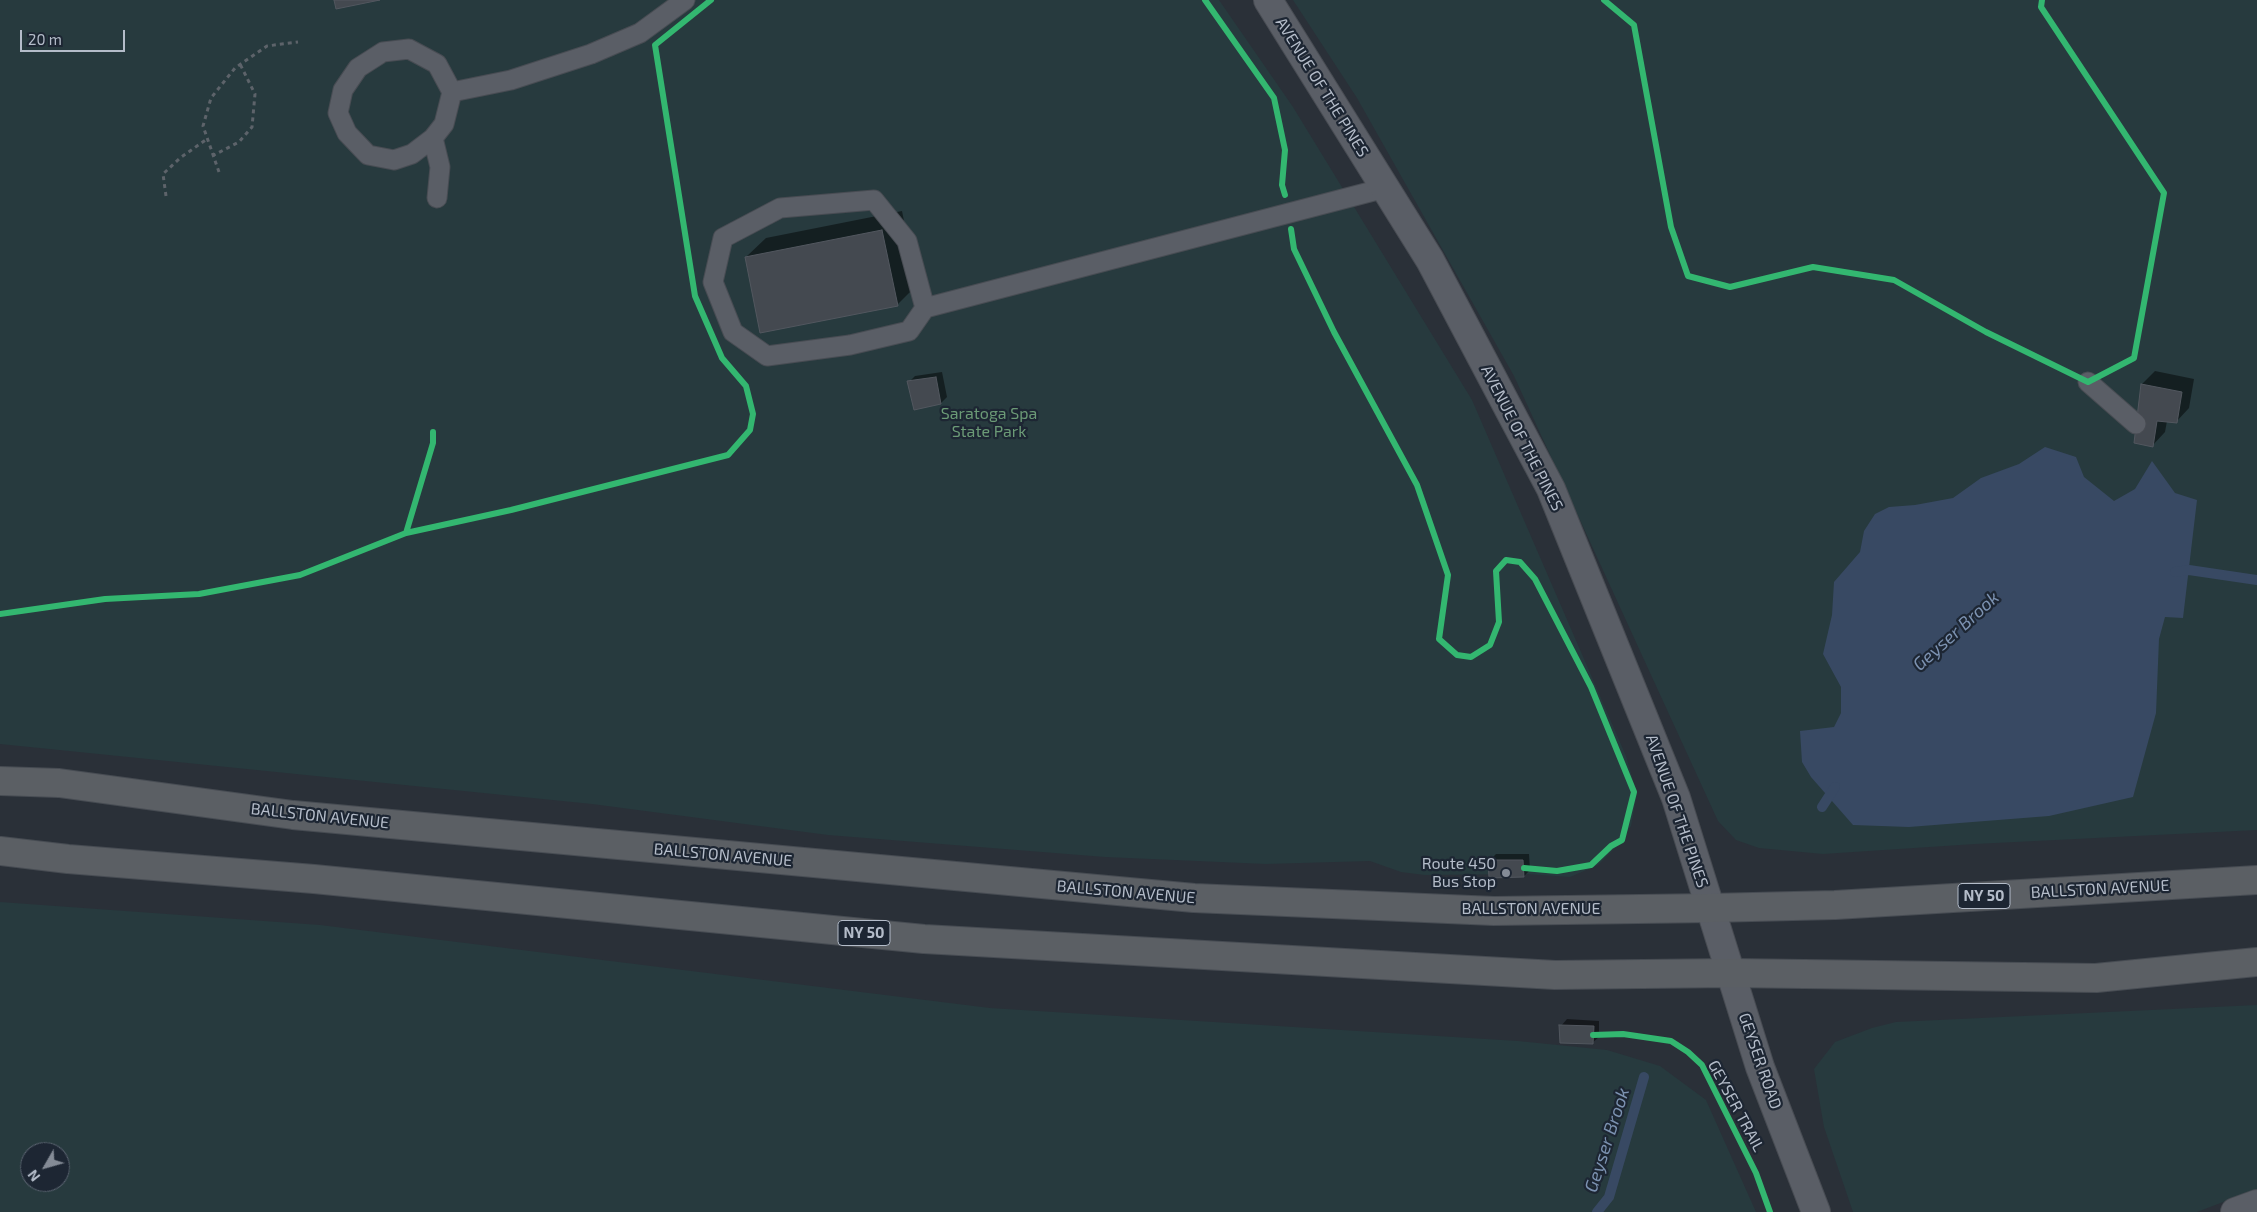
<!DOCTYPE html>
<html>
<head>
<meta charset="utf-8">
<style>
	body { margin:0 }
	#map { position:relative; width:2257px; height:1212px; overflow:hidden; background:#2a3038; font-family:"Exo 2",sans-serif }
	canvas { display:block }
	.north { position:absolute; left:20px; top:1142px; width:50px; height:50px; box-sizing:border-box; background:#1d2633; border:1px solid #59626f; border-radius:50%; rotate:232deg; font-size:14px; font-weight:700; line-height:20px; text-align:center; color:#b4bcc9 }
	.north::after { content:''; display:block; margin:auto; width:18px; height:22px; background:#848b96; clip-path:polygon(50% 0,100% 100%,50% 72%,0 100%) }
	.scale { position:absolute; left:20px; top:30px; width:105px; height:22px; box-sizing:border-box; border:2px solid #b4bcc9; border-top:0; padding-left:6px; font-size:15px; line-height:18px; white-space:nowrap; color:#b4bcc9; -webkit-text-stroke:4px #1d2633; paint-order:stroke }
</style>
</head>
<body>
<div id="map">
<canvas width="2257" height="1212"></canvas>
<div class="north">N</div>
<div class="scale">20 m</div>
</div>
<script>
const g = document.querySelector('canvas').getContext('2d');
g.lineJoin = 'round';
function fill(path, color) {
  g.fillStyle = color;
  g.fill(path, 'evenodd');
}
function shape(rows) {
  const path = new Path2D();
  for (const r of rows) {
    path.moveTo(r[0], r[1]);
    for (let i = 2; i < r.length; i += 2) path.lineTo(r[i], r[i + 1]);
  }
  return path;
}
function strokePath(path, color, width, dash) {
  g.strokeStyle = color;
  g.lineWidth = width;
  g.lineCap = dash ? 'butt' : 'round';
  g.setLineDash(dash || []);
  g.stroke(path);
}
function drawText(font, color, halo, rows, align = 'center') {
  g.font = font + ' "Exo 2",sans-serif';
  g.lineWidth = 4.5;
  g.setLineDash([]);
  g.textBaseline = 'middle';
  g.strokeStyle = halo;
  g.fillStyle = color;
  for (const [text, x, y, turn = 0] of rows) {
    g.save();
    g.translate(x, y);
    g.rotate((+turn || 0) * Math.PI / 180);
    g.textAlign = isNaN(turn) ? turn : align;
    if (halo) g.strokeText(text, 0, 0);
    g.fillText(text, 0, 0);
    g.restore();
  }
}
const green = shape([
	[0,0,1219,0,1293,107,1472,400,1626,756,1637,794,1631,826,1617,846,1598,865,1570,877,1526,874,1425,875,1401,872,1370,861,1266,864,1105,857,828,835,592,804,0,744],
	[1293,0,2257,0,2257,830,1975,844,1823,854,1759,848,1736,840,1718,821,1514,376,1357,98],
	[0,902,320,925,990,1008,1518,1041,1607,1050,1660,1066,1706,1100,1756,1212,0,1212],
	[30,1152,60,1152,60,1182,30,1182],
	[2257,1005,2257,1189,2197,1212,1853,1212,1824,1127,1814,1069,1835,1042,1872,1028,1896,1022]
]);
const water = shape([
	[2045,447,2076,457,2084,477,2114,501,2135,489,2152,461,2175,493,2197,500,2183,618,2165,617,2159,639,2156,713,2133,797,2049,816,1909,827,1853,825,1811,777,1802,762,1800,731,1834,727,1841,713,1841,687,1823,654,1832,615,1834,582,1860,552,1864,531,1875,514,1889,507,1915,505,1953,498,1981,478,2019,464]
]);
const shadow = shape([
	[902,211,917,285,897,305,746,257,766,238],
	[2155,371,2194,379,2189,408,2176,422,2167,421,2165,432,2152,446,2142,384],
	[942,372,947,397,941,403,909,382,915,376],
	[1496,854,1529,854,1530,870,1524,876,1490,860],
	[1567,1019,1599,1021,1599,1037,1592,1043,1561,1026]
]);
const stream = shape([
	[2175,572,2189,570,2257,580],
	[1822,807,1835,787],
	[1597,1212,1609,1197,1644,1077]
]);
const building = shape([
	[334,0,380,0,336,9,334,0],
	[882,230,898,306,760,333,745,257,882,230],
	[936,377,941,404,914,410,907,381,936,377],
	[2141,384,2182,392,2177,423,2157,421,2153,447,2134,443,2141,384],
	[1488,860,1523,860,1524,877,1489,878,1488,860],
	[1559,1025,1594,1026,1593,1044,1560,1043,1559,1025]
]);
const path = shape([
	[212,156,239,142,252,127,255,94,240,64],
	[219,172,203,126,211,98,235,68,267,46,298,42],
	[166,196,163,174,180,158,207,139]
]);
const service = shape([
	[409,49,437,64,452,92,444,124,433,138,412,154,394,160,368,155,347,133,338,113,343,90,358,68,383,52,409,49],
	[452,92,511,80,591,54,640,33,685,0],
	[433,138,440,167,437,198],
	[925,308,907,241,874,200,780,208,723,238,713,282,733,332,767,356,850,345,909,331,925,308,1385,188],
	[2088,382,2136,424]
]);
const minor = shape([
	[2235,1212,2257,1204]
]);
const tertiary = shape([
	[1268,0,1430,260,1551,489,1676,798,1760,1067,1816,1212]
]);
const trunk = shape([
	[0,781,59,783,293,815,1194,898,1494,911,1711,908,1835,905,2257,880],
	[0,851,68,859,314,879,924,939,1555,975,1731,973,2096,978,2257,962]
]);
const cycleway = shape([
	[1205,0,1274,98,1285,150,1282,185,1285,195],
	[1604,0,1634,25,1671,227,1688,276,1730,287,1813,267,1894,280,1986,332,2088,382,2134,358,2164,193,2041,7,2042,0],
	[1291,229,1294,249,1334,332,1417,485,1448,575,1439,639,1457,655,1471,657,1490,645,1499,622,1496,571,1506,560,1520,562,1535,579,1591,687,1634,792,1622,840,1611,846,1591,865,1557,871,1524,868],
	[406,533,433,443,433,432],
	[0,614,105,599,199,594,300,575,406,533,511,510,728,455,750,430,753,414,746,386,722,358,695,296,655,45,711,0],
	[1593,1035,1623,1034,1671,1041,1688,1052,1702,1065,1756,1173,1770,1212]
]);
const markers = [
	[1506,873,5,"#848b96"]
];
const shields = [
	[1984,896,52],
	[864,933,52]
];
const shieldNames = [
	["NY 50",1984,896],
	["NY 50",864,933]
];
const streetNames = [
	["AVENUE OF THE PINES",1322,87,58],
	["AVENUE OF THE PINES",1522,438,63],
	["AVENUE OF THE PINES",1677,811,71],
	["BALLSTON AVENUE",320,816,6],
	["BALLSTON AVENUE",723,855,5],
	["BALLSTON AVENUE",2100,889,-3],
	["BALLSTON AVENUE",1126,892,5],
	["BALLSTON AVENUE",1531,909],
	["GEYSER ROAD",1760,1061,71],
	["GEYSER TRAIL",1736,1106,62]
];
const parkNames = [
	["Saratoga Spa",989,414],
	["State Park",989,432]
];
const poiNames = [
	["Route 450",1496,864],
	["Bus Stop",1496,882]
];
const waterNames = [
	["Geyser Brook",1956,631,-42],
	["Geyser Brook",1607,1140,-72]
];
fill(green, '#273a3e');
fill(water, '#384963');
fill(shadow, '#0007');
strokePath(stream, '#384963', 10);
fill(building, '#444950');
strokePath(building, '#52575f', 1);
strokePath(service, '#484c53', 21);
strokePath(minor, '#484c53', 30);
strokePath(tertiary, '#484c53', 30);
strokePath(trunk, '#474c53', 30);
strokePath(path, '#5d636a', 3, [4, 4]);
strokePath(service, '#5a5e66', 19);
strokePath(minor, '#5a5e66', 28);
strokePath(tertiary, '#5a5e66', 28);
strokePath(trunk, '#5b5f64', 28);
strokePath(cycleway, '#33b770', 6);
for (const [x, y, r, color] of markers) {
  const dot = new Path2D();
  dot.arc(x, y, r, 0, 2 * Math.PI);
  g.fillStyle = color;
  g.fill(dot);
  strokePath(dot, '#1d2633', 2);
}
for (const [x, y, w] of shields) {
  const box = new Path2D();
  box.roundRect(x - w / 2, y - 12.5, w, 25, 4);
  g.fillStyle = '#1d2633';
  g.fill(box);
  strokePath(box, '#b4bcc9', 1);
}
drawText('bold 15px', '#b4bcc9', null, shieldNames);
drawText('16px', '#b4bcc9', '#1d2633', streetNames);
drawText('16px', '#6b9a76', '#1d2633', parkNames);
drawText('16px', '#b4bcc9', '#1d2633', poiNames, 'right');
drawText('italic 18px', '#7c92b1', '#1d2633', waterNames);
</script>
</body>
</html>
